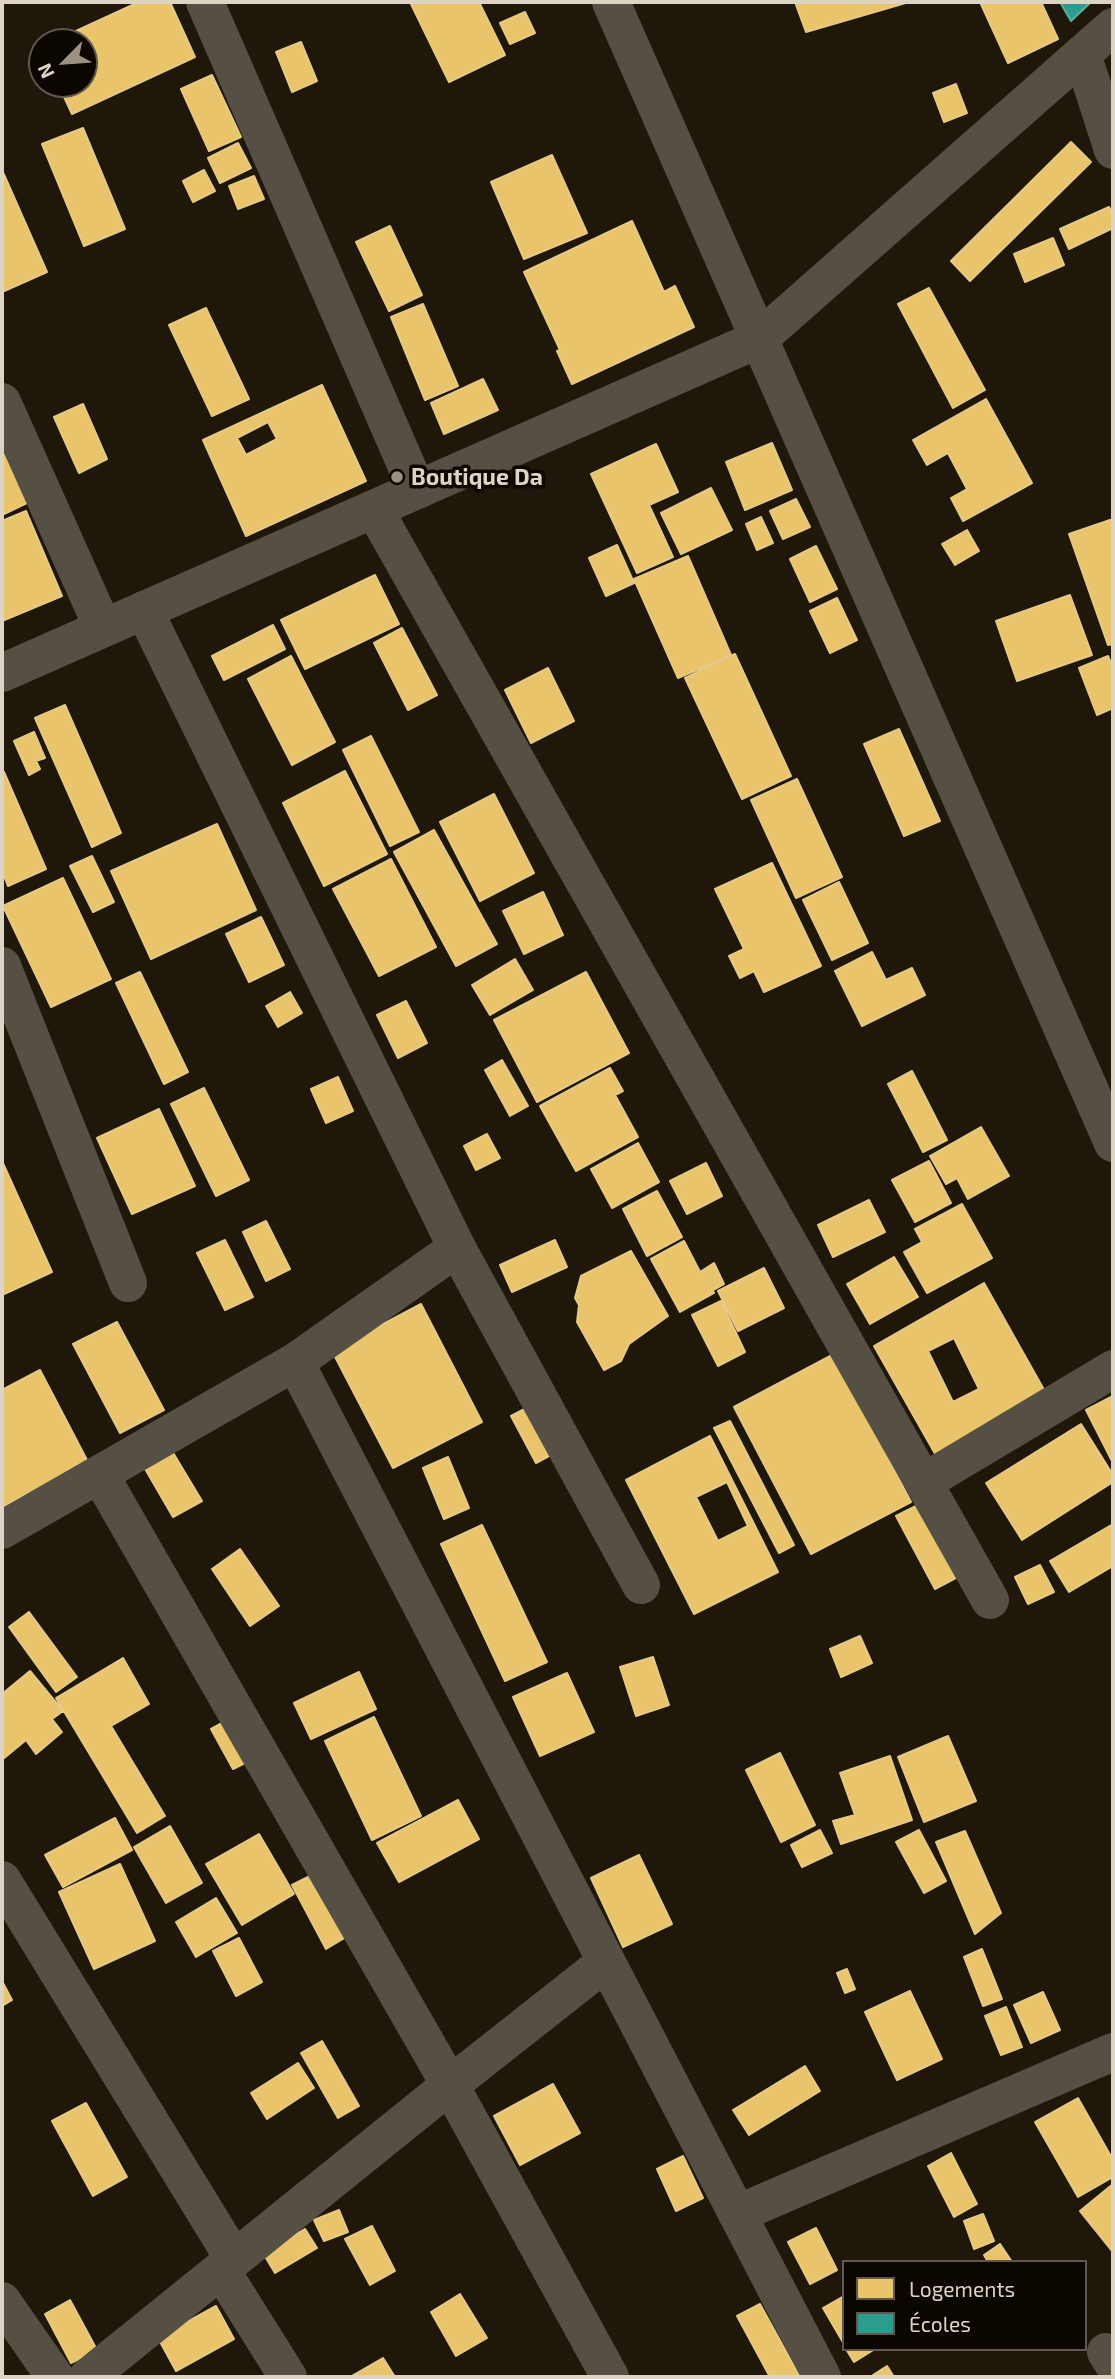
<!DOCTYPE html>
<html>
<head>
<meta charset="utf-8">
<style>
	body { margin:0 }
	#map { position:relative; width:1115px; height:2379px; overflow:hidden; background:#1f1709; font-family:"Exo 2",sans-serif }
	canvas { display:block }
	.frame { position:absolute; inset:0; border:4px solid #ded4c4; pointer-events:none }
	.legend { position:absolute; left:842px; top:2260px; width:245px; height:91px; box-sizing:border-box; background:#0c0600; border:2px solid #60584e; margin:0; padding:9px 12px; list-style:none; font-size:21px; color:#ded4c4 }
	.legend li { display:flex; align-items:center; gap:14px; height:35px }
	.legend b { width:35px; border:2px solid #60584e }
	.north { position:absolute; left:28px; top:28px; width:70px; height:70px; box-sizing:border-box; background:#0c0600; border:2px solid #60584e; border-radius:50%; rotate:245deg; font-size:19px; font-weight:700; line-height:28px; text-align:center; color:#ded4c4 }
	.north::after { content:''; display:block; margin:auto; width:24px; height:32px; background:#9b9283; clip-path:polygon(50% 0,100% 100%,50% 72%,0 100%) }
</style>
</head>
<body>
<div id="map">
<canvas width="1115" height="2379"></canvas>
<div class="frame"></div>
<ul class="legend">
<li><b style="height:19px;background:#e9c46a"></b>Logements</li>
<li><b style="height:19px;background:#2a9d8f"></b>Écoles</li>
</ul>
<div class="north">N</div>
</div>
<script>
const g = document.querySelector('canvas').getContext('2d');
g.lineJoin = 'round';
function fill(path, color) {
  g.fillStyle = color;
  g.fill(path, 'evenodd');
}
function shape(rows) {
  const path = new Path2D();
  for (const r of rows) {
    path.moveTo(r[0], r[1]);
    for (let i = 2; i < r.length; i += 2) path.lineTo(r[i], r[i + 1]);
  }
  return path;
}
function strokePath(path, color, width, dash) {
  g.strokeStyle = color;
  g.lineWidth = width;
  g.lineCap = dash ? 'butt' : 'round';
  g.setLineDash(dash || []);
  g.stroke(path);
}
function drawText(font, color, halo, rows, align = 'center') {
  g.font = font + ' "Exo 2",sans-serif';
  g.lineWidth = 7;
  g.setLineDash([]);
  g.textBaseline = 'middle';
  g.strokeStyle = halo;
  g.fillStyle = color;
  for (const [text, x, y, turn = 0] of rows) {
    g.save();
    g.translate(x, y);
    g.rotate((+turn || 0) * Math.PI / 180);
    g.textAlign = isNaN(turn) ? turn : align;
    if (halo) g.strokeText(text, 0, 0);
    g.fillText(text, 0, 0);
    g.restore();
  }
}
const homes = shape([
	[139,2,170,2,195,57,72,114,58,84,84,84,84,42,52,42,139,2],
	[410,2,479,2,505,55,449,82,410,2],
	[795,2,909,2,806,32,795,2],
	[980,2,1041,2,1058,39,1008,63,980,2],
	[525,12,535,33,510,44,500,23,525,12],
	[301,42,317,81,292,92,276,52,301,42],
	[212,75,241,137,209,151,181,89,212,75],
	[956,84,967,113,944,122,933,93,956,84],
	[83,128,125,229,84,246,42,144,83,128],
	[1071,142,1091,162,970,281,951,261,1071,142],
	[238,143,251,168,220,183,208,158,238,143],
	[552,155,587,233,524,259,491,182,552,155],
	[2,170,47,272,2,292,2,170],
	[204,170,215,191,193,202,183,181,204,170],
	[254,176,264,199,238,209,229,186,254,176],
	[1109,207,1113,215,1113,228,1069,249,1060,229,1109,207],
	[632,221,664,292,675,286,694,327,572,384,557,351,560,350,524,272,632,221],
	[390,226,422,295,389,311,356,242,390,226],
	[1053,238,1064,265,1025,282,1014,254,1053,238],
	[929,288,985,390,953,408,898,304,929,288],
	[423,304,458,386,425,400,391,317,423,304],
	[206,308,249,399,212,416,169,325,206,308],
	[483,379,498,410,444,434,431,403,483,379],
	[322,385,366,481,246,536,203,440,322,385],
	[268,422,277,439,246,455,237,438,268,422],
	[986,399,1032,483,963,521,951,498,967,489,948,453,927,465,913,440,986,399],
	[83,404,107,459,79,473,54,417,83,404],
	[772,443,792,490,745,510,726,462,772,443],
	[2,444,29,502,2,515,2,444],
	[656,444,678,492,649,505,673,557,637,573,591,474,656,444],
	[711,488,732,530,681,554,661,513,711,488],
	[796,499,810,527,783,539,770,511,796,499],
	[26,511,62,596,2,621,2,521,26,511],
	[761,517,773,543,757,550,746,524,761,517],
	[1113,519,1113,644,1108,645,1069,534,1113,519],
	[967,530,979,551,955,565,942,544,967,530],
	[617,545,634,583,606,596,589,558,617,545],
	[816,546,837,589,810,602,790,559,816,546],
	[688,556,731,655,678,678,634,579,688,556],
	[375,575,399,624,305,669,281,620,375,575],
	[1070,595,1092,655,1017,681,996,621,1070,595],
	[837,598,857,640,830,653,810,611,837,598],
	[273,625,285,649,224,680,212,656,273,625],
	[402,628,437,695,408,710,374,643,402,628],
	[735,654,791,776,742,799,685,678,735,654],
	[291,656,335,742,292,765,248,679,291,656],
	[1108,656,1113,668,1113,708,1097,715,1079,668,1108,656],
	[548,668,574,721,531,743,505,690,548,668],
	[65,705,121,833,92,847,35,718,65,705],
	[899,729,940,821,904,836,864,744,899,729],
	[34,732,45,758,36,761,40,769,29,775,14,741,34,732],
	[371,736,419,832,390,846,343,750,371,736],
	[345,771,387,854,324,886,283,803,345,771],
	[4,772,46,869,8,886,2,871,2,773,4,772],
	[797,779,842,877,796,898,751,800,797,779],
	[494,794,534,873,480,901,440,822,494,794],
	[217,824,256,910,151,959,111,871,217,824],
	[434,830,497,944,456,966,394,852,434,830],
	[92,856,114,902,93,912,70,866,92,856],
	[391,859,436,947,379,976,333,889,391,859],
	[772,863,821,966,764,992,754,971,740,978,729,956,744,949,715,889,772,863],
	[63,878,111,979,51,1007,3,906,63,878],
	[839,882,868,943,832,960,803,900,839,882],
	[543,892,563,935,524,954,503,911,543,892],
	[261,917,284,965,249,982,226,934,261,917],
	[872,952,886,980,912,968,925,995,862,1026,835,971,872,952],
	[515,959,533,990,490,1015,472,985,515,959],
	[140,972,188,1072,164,1084,116,983,140,972],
	[586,972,629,1053,537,1102,494,1020,586,972],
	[290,992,302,1013,278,1027,266,1006,290,992],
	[406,1001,427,1043,398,1058,377,1015,406,1001],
	[502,1060,528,1106,510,1116,485,1070,502,1060],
	[610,1068,623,1091,615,1095,638,1137,576,1171,540,1106,610,1068],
	[912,1071,947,1140,923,1152,888,1084,912,1071],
	[338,1077,353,1111,326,1123,311,1089,338,1077],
	[204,1088,249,1180,216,1196,171,1104,204,1088],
	[159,1109,195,1186,132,1214,97,1138,159,1109],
	[981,1127,1009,1176,968,1199,957,1178,946,1184,930,1156,981,1127],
	[487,1134,500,1158,476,1170,464,1146,487,1134],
	[638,1143,659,1182,612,1208,591,1169,638,1143],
	[2,1161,52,1272,2,1295,2,1161],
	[929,1161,951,1203,915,1222,892,1180,929,1161],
	[706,1163,722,1196,687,1214,670,1181,706,1163],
	[657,1191,682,1237,647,1256,623,1209,657,1191],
	[869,1200,885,1232,833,1257,818,1225,869,1200],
	[962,1204,992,1258,927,1293,904,1252,922,1242,915,1229,962,1204],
	[266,1221,290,1269,266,1281,243,1232,266,1221],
	[225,1240,253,1297,225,1310,197,1253,225,1240],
	[555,1240,567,1267,512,1292,500,1265,555,1240],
	[684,1241,700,1272,714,1263,724,1284,713,1290,714,1293,680,1312,651,1259,684,1241],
	[631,1251,668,1316,629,1344,621,1361,604,1370,577,1322,579,1305,575,1298,581,1276,631,1251],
	[894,1257,918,1297,870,1324,847,1284,894,1257],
	[764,1268,784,1308,738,1331,718,1291,764,1268],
	[984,1283,1052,1404,942,1466,874,1346,984,1283],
	[954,1338,979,1389,953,1402,928,1351,954,1338],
	[721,1301,745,1352,718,1366,692,1315,721,1301],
	[421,1304,482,1422,393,1468,332,1351,421,1304],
	[117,1322,164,1410,120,1433,73,1344,117,1322],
	[834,1354,911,1502,811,1554,734,1407,834,1354],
	[40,1370,88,1462,2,1507,2,1390,40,1370],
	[1113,1396,1113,1463,1086,1410,1113,1396],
	[538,1402,562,1449,536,1463,511,1416,538,1402],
	[730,1421,794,1545,779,1553,714,1428,730,1421],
	[1081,1424,1113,1475,1113,1482,1022,1540,986,1483,1081,1424],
	[710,1436,778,1572,694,1614,626,1480,710,1436],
	[727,1482,748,1526,718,1541,696,1497,727,1482],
	[172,1451,202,1501,173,1517,144,1467,172,1451],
	[448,1457,469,1508,444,1519,423,1468,448,1457],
	[926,1501,965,1573,935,1589,896,1516,926,1501],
	[1113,1524,1113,1566,1069,1592,1050,1561,1113,1524],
	[482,1525,547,1662,505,1681,441,1544,482,1525],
	[240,1549,279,1606,250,1626,212,1569,240,1549],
	[1040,1565,1054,1592,1028,1604,1015,1577,1040,1565],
	[29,1612,77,1677,56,1692,9,1627,29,1612],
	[860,1636,872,1663,841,1677,830,1649,860,1636],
	[653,1657,669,1705,636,1716,620,1667,653,1657],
	[123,1658,149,1704,111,1726,165,1816,137,1833,56,1698,123,1658],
	[30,1671,63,1711,52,1719,62,1732,36,1754,26,1740,3,1759,2,1694,30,1671],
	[359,1672,376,1709,311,1739,294,1703,359,1672],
	[567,1673,594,1732,540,1756,513,1697,567,1673],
	[235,1716,257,1757,233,1769,211,1729,235,1716],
	[374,1717,421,1816,372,1840,325,1741,374,1717],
	[948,1736,976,1801,924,1822,898,1757,948,1736],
	[780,1753,815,1825,781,1842,746,1770,780,1753],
	[890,1756,912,1820,841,1844,833,1821,855,1815,840,1773,890,1756],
	[458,1800,479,1839,399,1882,377,1843,458,1800],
	[115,1818,132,1850,63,1887,45,1855,115,1818],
	[170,1826,202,1883,166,1903,134,1847,170,1826],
	[820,1830,832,1853,802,1867,791,1845,820,1830],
	[919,1830,946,1881,924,1893,896,1842,919,1830],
	[965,1831,1001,1913,975,1934,936,1842,965,1831],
	[259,1834,294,1894,242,1925,206,1864,259,1834],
	[639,1855,672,1924,623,1947,591,1878,639,1855],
	[120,1864,155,1941,94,1969,59,1892,120,1864],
	[318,1872,351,1934,326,1949,292,1885,318,1872],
	[216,1898,237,1933,196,1957,176,1922,216,1898],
	[239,1938,262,1982,236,1996,213,1951,239,1938],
	[982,1949,1002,1999,983,2006,964,1957,982,1949],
	[847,1969,855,1989,845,1993,837,1973,847,1969],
	[2,1981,12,2000,2,2006,2,1981],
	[910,1991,942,2059,897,2080,865,2012,910,1991],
	[1043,1992,1060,2030,1031,2043,1014,2005,1043,1992],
	[1006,2007,1022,2047,1001,2055,985,2016,1006,2007],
	[322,2041,359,2106,338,2118,301,2053,322,2041],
	[298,2063,314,2088,267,2119,251,2093,298,2063],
	[805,2066,820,2091,749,2135,733,2110,805,2066],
	[553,2084,580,2133,520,2165,494,2116,553,2084],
	[1078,2098,1113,2160,1113,2177,1078,2197,1035,2122,1078,2098],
	[86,2103,127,2177,93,2196,52,2121,86,2103],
	[951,2153,977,2204,954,2217,928,2166,951,2153],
	[683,2156,703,2198,676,2211,657,2169,683,2156],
	[1113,2184,1113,2252,1080,2211,1113,2184],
	[339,2210,348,2232,324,2241,314,2220,339,2210],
	[983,2214,994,2241,974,2249,964,2221,983,2214],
	[372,2226,395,2271,370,2285,345,2239,372,2226],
	[816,2228,837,2270,810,2284,788,2242,816,2228],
	[305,2229,317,2248,275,2273,263,2253,305,2229],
	[1000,2244,1012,2262,988,2262,984,2255,1000,2244],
	[460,2294,487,2338,456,2356,431,2312,460,2294],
	[844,2296,844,2344,823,2308,844,2296],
	[70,2300,97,2350,71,2363,45,2314,70,2300],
	[760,2304,800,2377,770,2377,737,2316,760,2304],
	[216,2306,234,2339,176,2371,158,2338,216,2306],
	[846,2349,875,2349,854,2362,846,2349],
	[383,2358,395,2377,350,2377,383,2358],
	[887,2366,894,2377,870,2377,887,2366]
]);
const schools = shape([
	[1060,2,1091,2,1071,21,1060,2]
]);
const street = shape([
	[205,2,417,490],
	[611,2,1113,1143],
	[1082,54,1113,150],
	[2,402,103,628],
	[374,509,990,1600],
	[144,610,457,1248,641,1585],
	[2,966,128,1283],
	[295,1362,822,2377],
	[100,1475,450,2085,610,2377],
	[924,1482,1113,1369],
	[2,1530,295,1362,457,1248],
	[2,1880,234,2259],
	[737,2214,1113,2052],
	[221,2270,288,2377],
	[2,2301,55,2377],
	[1106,2352,1113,2363],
	[88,2377,450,2085,606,1962]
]);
const secondary = shape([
	[2,673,759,339,1113,27]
]);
const markers = [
	[397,477,7,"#9b9283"]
];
const poiNames = [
	["Boutique Da",411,477]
];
fill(homes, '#e9c46a');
strokePath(homes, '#e6c985', 2);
fill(schools, '#2a9d8f');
strokePath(schools, '#60ae9f', 2);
strokePath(street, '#554f44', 38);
strokePath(secondary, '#554f44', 38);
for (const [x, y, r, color] of markers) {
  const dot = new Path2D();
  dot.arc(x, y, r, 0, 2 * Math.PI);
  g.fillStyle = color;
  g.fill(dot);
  strokePath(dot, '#0c0600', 2.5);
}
drawText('bold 23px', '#ded4c4', '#0c0600', poiNames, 'left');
</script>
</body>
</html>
